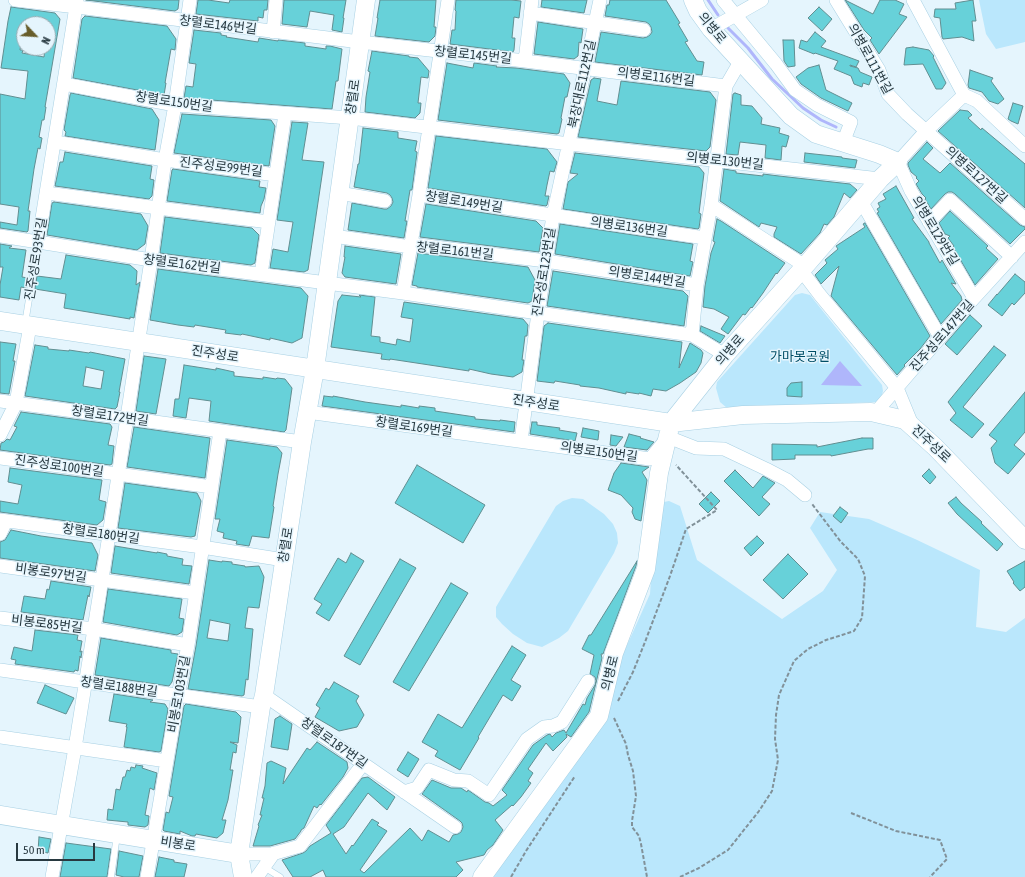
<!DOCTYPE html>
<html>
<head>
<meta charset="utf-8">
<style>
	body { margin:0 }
	#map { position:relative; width:1025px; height:877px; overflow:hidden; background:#e5f5fd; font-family:"Asap Condensed",sans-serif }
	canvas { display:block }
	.north { position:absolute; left:16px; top:16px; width:40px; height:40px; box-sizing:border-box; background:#e5f5fd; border:1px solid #99aab1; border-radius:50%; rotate:115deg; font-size:11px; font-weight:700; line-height:16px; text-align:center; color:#283940 }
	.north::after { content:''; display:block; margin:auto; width:14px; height:18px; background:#675d2a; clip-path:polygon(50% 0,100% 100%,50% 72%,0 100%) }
	.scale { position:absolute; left:16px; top:843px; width:79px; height:18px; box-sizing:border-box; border:2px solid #283940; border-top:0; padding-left:5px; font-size:12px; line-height:14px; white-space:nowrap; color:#283940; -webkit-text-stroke:3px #e5f5fd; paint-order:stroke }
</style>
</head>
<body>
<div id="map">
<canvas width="1025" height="877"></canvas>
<div class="north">N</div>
<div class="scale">50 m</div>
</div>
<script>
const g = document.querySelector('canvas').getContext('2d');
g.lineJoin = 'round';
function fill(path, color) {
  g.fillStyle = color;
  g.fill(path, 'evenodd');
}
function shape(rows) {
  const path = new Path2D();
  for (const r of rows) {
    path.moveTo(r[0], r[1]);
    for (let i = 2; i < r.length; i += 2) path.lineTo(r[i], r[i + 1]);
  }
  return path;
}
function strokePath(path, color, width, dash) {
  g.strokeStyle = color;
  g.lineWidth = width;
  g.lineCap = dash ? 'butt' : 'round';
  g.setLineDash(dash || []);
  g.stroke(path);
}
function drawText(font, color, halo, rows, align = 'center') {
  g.font = font + ' "Asap Condensed","Noto Sans KR",sans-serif';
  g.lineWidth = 3;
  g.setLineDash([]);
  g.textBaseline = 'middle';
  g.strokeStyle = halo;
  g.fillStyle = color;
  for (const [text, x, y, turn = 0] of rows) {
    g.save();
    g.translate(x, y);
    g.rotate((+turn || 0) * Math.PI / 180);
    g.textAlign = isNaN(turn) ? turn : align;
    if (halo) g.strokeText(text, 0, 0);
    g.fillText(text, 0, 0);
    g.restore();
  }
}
const green = shape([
	[979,0,1025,0,1025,42,996,49,986,34],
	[802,293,810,295,882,385,883,391,881,398,876,402,727,408,720,402,716,388,717,382,795,295],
	[572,498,583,499,604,514,613,524,617,533,618,543,614,553,568,631,559,638,542,647,527,643,513,634,502,624,496,617,496,607,556,506,563,501],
	[669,501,680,506,697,560,782,619,823,591,837,570,810,528,820,512,869,519,915,539,980,570,976,627,1006,632,1025,618,1025,877,491,877,615,672,650,594,653,548,649,505]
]);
const water = shape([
	[840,361,862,386,821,385]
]);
const stream = shape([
	[708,0,718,15],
	[728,28,748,48,772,79,803,108,821,120,836,127]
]);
const building = shape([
	[86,0,179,0,178,9,175,11,86,0],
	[198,0,208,0,229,3,230,0,268,0,267,10,264,10,263,18,258,17,258,21,196,14,198,0],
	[284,0,346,0,343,18,344,18,342,32,332,30,334,15,310,11,307,27,282,24,284,0],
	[380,0,436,0,434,27,436,27,435,36,429,42,375,36,378,18,377,18,380,0],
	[456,0,511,0,521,1,519,18,514,17,512,38,515,38,514,50,513,52,450,44,452,30,455,30,456,11,455,10,456,0],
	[542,0,587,0,584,13,541,7,542,0],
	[610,0,666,0,680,23,678,24,688,41,685,42,697,61,704,62,702,75,595,62,601,32,643,38,647,37,650,35,652,32,651,27,649,24,646,22,605,16,607,5,609,5,610,0],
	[845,0,873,14,880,0,895,0,904,4,899,14,907,17,879,54,870,40,872,38,864,30,845,0],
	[973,0,976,21,972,21,974,41,962,37,943,39,942,37,940,18,934,17,935,9,956,9,955,3,973,0],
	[11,7,55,13,60,19,45,107,46,107,44,120,42,120,39,137,42,138,40,149,38,148,34,169,28,211,30,211,28,231,27,232,0,228,0,222,17,225,19,207,0,204,0,94,25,99,28,71,1,68,8,21,11,7],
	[24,24,48,24,48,48,45,48,44,57,22,53,23,50,20,50,24,24],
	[819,7,832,19,822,31,808,18,819,7],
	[85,16,167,26,176,39,175,50,171,49,165,83,166,83,164,95,73,78,82,19,85,16],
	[538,22,583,29,581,43,579,42,578,56,574,59,534,54,538,22],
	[194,30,221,33,221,35,227,36,226,37,258,42,259,38,278,41,278,40,305,43,305,46,326,49,326,46,330,46,342,49,338,81,336,81,332,109,184,98,186,86,193,87,196,64,189,63,194,30],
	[815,32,826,41,821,47,859,61,856,67,850,65,850,66,858,68,860,72,872,77,869,85,863,83,862,87,854,84,851,76,834,69,838,61,815,53,814,54,799,48,801,40,807,42,815,32],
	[783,40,794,40,795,66,788,67,784,61,783,40],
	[913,47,929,50,934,56,933,57,946,83,942,89,936,89,923,64,904,65,906,48,913,47],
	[372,51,409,56,409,57,418,58,429,71,428,78,421,77,418,103,421,103,420,113,415,118,365,112,366,97,370,72,368,71,372,51],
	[447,63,473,68,474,63,497,66,496,67,516,68,564,74,570,83,567,97,565,97,561,118,562,119,559,133,557,134,438,120,447,63],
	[819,65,826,90,852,103,848,111,821,98,801,84,796,77,808,68,819,65],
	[970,70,993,78,991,81,1004,99,998,104,989,101,982,92,969,88,968,85,970,70],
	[594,78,601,79,597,101,617,105,621,81,710,92,716,100,710,147,706,151,578,137,591,80,594,78],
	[71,93,152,109,159,120,155,150,65,136,66,132,64,130,70,95,71,93],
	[735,93,741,95,741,105,752,106,762,118,761,124,780,128,779,133,789,136,786,147,782,146,781,160,765,158,766,145,740,142,738,155,726,154,733,94,735,93],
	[1013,103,1023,106,1018,124,1011,121,1008,119,1013,103],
	[960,110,968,111,972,115,968,118,981,130,982,128,1025,164,1025,208,938,131,960,110],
	[182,114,271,120,275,126,269,166,174,153,182,114],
	[292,122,308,123,302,160,324,162,308,270,304,272,270,268,273,249,288,252,293,222,277,220,292,122],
	[363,128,398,132,398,138,417,141,415,151,417,152,417,153,412,190,410,190,405,221,407,221,404,238,348,230,352,203,384,209,387,209,391,206,393,202,392,198,390,195,387,193,354,187,358,164,359,164,363,128],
	[436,136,547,149,557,162,554,172,550,171,547,185,545,196,549,196,547,205,546,206,428,188,436,136],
	[927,142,933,148,923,159,940,173,950,163,1020,225,1025,227,1025,229,1010,244,955,194,952,192,948,192,945,194,931,209,925,199,926,198,922,194,916,184,919,181,916,178,917,177,911,172,908,165,908,163,927,142],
	[65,152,152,166,150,179,154,180,152,196,149,199,55,186,60,162,63,162,65,152],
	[575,153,699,167,704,173,699,213,701,214,699,228,698,229,563,209,568,182,578,174,570,173,575,153],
	[805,153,842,157,842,158,857,160,855,168,804,162,805,153],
	[173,169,260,181,259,187,266,188,264,199,261,206,260,213,167,201,172,170,173,169],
	[724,169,736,171,736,173,763,176,763,174,779,176,850,184,857,190,850,198,844,193,834,217,827,225,824,224,820,233,801,254,774,237,774,234,777,227,761,223,759,227,720,201,724,169],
	[896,186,914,218,912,219,929,242,929,243,940,263,942,260,956,284,951,283,961,296,962,300,941,324,877,213,879,212,877,209,880,207,878,203,886,199,883,194,896,186],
	[54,202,141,214,148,226,145,244,137,250,47,235,52,203,54,202],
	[426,204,536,221,543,228,539,252,420,237,426,204],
	[950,211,988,246,986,248,998,259,975,285,953,247,954,246,948,238,950,236,945,234,939,223,950,211],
	[165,217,252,228,259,235,255,263,251,265,160,253,165,217],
	[717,219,721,221,785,263,777,274,776,273,763,293,752,308,751,307,745,315,743,314,728,334,721,329,729,317,714,309,703,307,705,286,711,253,715,242,713,241,717,219],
	[865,223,930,336,920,349,904,365,905,366,897,375,831,296,839,266,821,284,815,275,827,263,825,260,838,249,836,246,865,227,863,224,865,223],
	[560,224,693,244,690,261,693,262,690,276,555,254,560,224],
	[0,244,12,246,9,248,26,250,22,277,28,278,26,288,21,287,19,300,0,297,0,285,3,267,0,267,0,244],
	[345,246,401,254,396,284,345,277,342,273,345,257,344,257,345,246],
	[418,253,528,267,535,280,532,301,528,303,417,287,417,286,412,285,418,253],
	[66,255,130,265,137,271,136,285,140,282,134,318,130,317,130,319,64,308,66,294,35,289,37,276,61,279,66,255],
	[158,269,301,288,308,296,302,338,292,343,270,338,270,340,242,334,241,335,225,333,226,330,195,325,194,327,178,325,150,320,158,269],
	[553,271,683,291,688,296,684,326,547,306,553,271],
	[1015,274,1025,282,1025,293,1014,305,1012,303,1002,316,988,305,997,294,997,295,1015,274],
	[342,295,361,297,359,295,375,297,371,336,380,337,380,342,396,345,397,339,410,342,413,319,401,317,404,302,523,319,528,325,527,336,525,336,522,360,524,360,522,372,513,377,491,374,469,369,469,371,390,359,390,360,381,359,382,354,331,347,338,301,342,295],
	[970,315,982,326,957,355,945,344,970,315],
	[548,323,682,342,679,368,690,343,701,350,703,353,701,363,696,372,680,383,666,391,653,389,651,396,639,393,639,394,626,392,626,394,599,388,580,386,580,385,555,381,554,383,537,381,544,326,548,323],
	[701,326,725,336,720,343,700,331,701,326],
	[0,342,16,344,13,361,15,361,9,394,0,393,0,342],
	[35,345,48,347,48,349,69,351,69,350,89,353,90,352,125,359,119,392,120,392,117,407,115,409,25,396,35,345],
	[86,367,104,371,101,389,83,386,86,367],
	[994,346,1006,355,963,407,984,424,972,438,950,420,956,413,948,402,994,346],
	[144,356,166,359,156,414,136,411,144,356],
	[184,365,216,370,216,368,234,372,234,376,263,379,263,377,276,379,277,378,285,379,292,388,286,430,284,432,209,421,211,401,189,398,186,418,173,416,175,399,179,399,184,365],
	[802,382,802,397,787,396,787,388,791,383,802,382],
	[1025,392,1025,432,1014,445,1025,454,1008,474,995,463,991,448,997,441,989,435,1025,392],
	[324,396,333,397,333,396,365,402,401,407,401,405,419,408,419,406,435,408,435,411,475,417,475,419,500,421,500,420,515,422,514,432,322,406,324,396],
	[21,412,110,424,112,427,108,445,114,446,112,464,110,465,0,450,1,443,4,442,7,439,10,440,17,427,14,426,21,412],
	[532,422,537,422,537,425,560,428,559,430,577,433,575,441,530,434,532,422],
	[134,427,210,438,205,478,127,467,134,427],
	[583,428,599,431,598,440,581,437,583,428],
	[629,434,641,437,640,438,654,442,647,450,624,447,629,434],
	[611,435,623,437,616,446,610,445,611,435],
	[862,438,873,438,873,449,868,449,831,456,831,455,795,455,795,459,772,460,772,444,817,445,817,447,862,438],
	[227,440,277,447,282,453,278,474,273,506,274,507,269,538,252,536,249,546,236,544,237,541,223,538,224,533,217,531,220,519,215,519,227,440],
	[621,463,649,467,642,472,647,480,641,521,635,519,632,512,633,508,621,495,608,490,614,473,621,463],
	[417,465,485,505,463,543,395,503,417,465],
	[10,468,102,480,99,500,106,502,103,520,97,525,0,512,0,501,18,504,22,485,8,482,10,468],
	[929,469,936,477,930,484,922,476,929,469],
	[735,470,753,488,763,476,775,483,762,497,770,504,759,516,724,481,735,470],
	[125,483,197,493,201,501,195,536,191,537,118,528,125,483],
	[711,492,720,501,708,513,699,504,711,492],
	[956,497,961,503,982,522,981,523,1003,544,997,551,957,514,948,503,956,497],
	[840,507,848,513,841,523,833,516,840,507],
	[11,530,41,536,92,543,98,555,95,571,0,558,0,542,5,540,11,530],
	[757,536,764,543,751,556,744,548,757,536],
	[115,546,157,553,157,552,167,554,167,556,183,559,182,565,192,566,189,584,111,573,115,546],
	[351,553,364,561,329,621,316,613,322,604,314,599,338,558,346,563,351,553],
	[788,554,808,574,783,599,763,580,788,554],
	[400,559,416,568,360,665,344,656,400,559],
	[209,560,222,562,222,561,232,562,232,564,245,566,245,567,259,566,264,577,259,608,248,607,245,628,253,629,248,680,246,679,244,695,242,696,188,689,196,646,209,560],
	[210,620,230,624,228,641,207,638,210,620],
	[637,561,636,566,603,654,601,654,602,658,589,712,571,737,566,734,567,737,553,751,546,743,528,769,533,773,528,781,531,783,521,797,513,806,512,805,495,820,503,830,493,845,487,850,484,855,456,862,463,870,456,877,326,877,323,870,310,877,293,877,282,860,303,853,306,851,310,846,331,833,326,825,362,778,368,777,395,797,387,810,368,793,344,827,333,834,346,854,352,845,353,846,372,819,379,823,377,825,387,831,360,870,364,873,410,828,422,841,428,830,449,842,453,835,458,834,461,832,463,827,462,823,460,821,422,794,432,780,451,788,461,788,467,792,468,790,485,802,489,803,493,806,507,795,502,790,533,745,547,735,550,734,552,737,556,733,564,730,566,733,583,704,585,705,587,698,595,685,596,681,595,677,590,674,594,655,582,649,589,635,591,635,637,561],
	[1025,561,1025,587,1020,591,1013,583,1014,582,1007,571,1025,561],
	[51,581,91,587,89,597,88,595,83,620,21,612,24,596,45,599,47,589,49,590,51,581],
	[451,583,468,593,409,691,393,682,451,583],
	[108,589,182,599,179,618,184,619,182,632,177,635,103,622,108,589],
	[35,630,78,635,77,640,82,641,80,652,82,651,81,658,80,656,78,671,75,670,74,672,15,664,16,660,11,659,14,647,32,651,35,630],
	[101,638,171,650,171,653,178,654,172,682,169,686,95,675,101,638],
	[512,646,526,655,511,680,521,686,512,701,503,695,478,737,479,738,460,770,435,756,438,751,422,742,438,714,462,728,512,646],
	[334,682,359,696,356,701,364,715,357,727,339,731,315,717,320,708,316,705,326,688,329,690,334,682],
	[45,685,74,698,66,714,37,703,45,685],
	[114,694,153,700,150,702,165,704,168,709,161,751,159,752,124,747,127,727,126,727,127,724,109,721,114,694],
	[186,704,236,712,241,717,238,743,230,742,237,745,236,753,233,752,230,770,233,770,228,800,222,820,226,820,223,833,217,838,196,834,195,836,192,836,180,831,180,834,164,831,163,830,166,812,169,813,173,797,169,796,184,706,186,704],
	[280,716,292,724,288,750,271,747,275,719,280,716],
	[317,742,347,762,348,768,343,777,321,805,320,804,317,808,314,806,304,828,301,830,301,831,295,839,270,846,253,846,259,826,258,825,262,815,260,815,264,798,262,798,265,786,267,763,271,761,286,768,283,784,307,748,310,750,317,742],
	[408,752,419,759,408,777,397,770,408,752],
	[136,765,143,766,142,768,157,773,154,790,150,788,145,815,149,816,148,825,145,827,128,825,128,822,107,820,108,809,113,810,116,789,120,790,123,777,125,777,127,770,130,771,131,767,135,768,136,765],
	[39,837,51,839,48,853,38,851,39,837],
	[66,843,111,849,107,877,60,877,66,843],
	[119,851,143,856,139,877,124,877,116,875,119,851],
	[159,857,174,860,174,862,187,864,184,877,155,877,159,857]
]);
const path = shape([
	[618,701,633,672,645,642,670,576,686,529,717,510,676,465],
	[614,718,626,744,628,755,633,771,636,796,632,821,632,827,639,836,641,844,647,877],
	[851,813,896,831,940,840,947,859,930,877],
	[511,877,526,851,575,776],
	[680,877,699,868,728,850,759,811,772,791,778,760,775,739,776,715,779,695,794,661,808,649,826,640,842,635,854,631,862,618,865,576,858,559,841,542,812,504]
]);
const lane = shape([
	[25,324,38,243],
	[264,867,280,877],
	[111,877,117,835]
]);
const street = shape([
	[15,0,77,7,360,42,525,61,726,86,741,60],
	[723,0,776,64,795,90,817,105,851,122,843,143],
	[836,0,879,70,888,94,907,114,1025,219],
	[913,0,964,95],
	[530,13,644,30],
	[711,29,762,0],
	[273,32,276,0],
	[525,61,532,0],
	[64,84,175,105,350,118,570,144,880,179],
	[55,142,165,160,276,175],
	[47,193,158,208,269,222],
	[339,193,385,201],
	[419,195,705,238],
	[861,201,940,337],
	[711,205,805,266],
	[929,222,950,200,1012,257],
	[0,236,151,260,403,293,538,313,692,335,725,355],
	[333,236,411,247],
	[38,243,77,0],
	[411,244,546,261,697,285],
	[801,270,820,295,897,388,913,427],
	[261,274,285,114],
	[403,293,419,195,448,0],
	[974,298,911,191,898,162,926,131,964,95,977,101,1025,146],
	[692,335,697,285,711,205,726,86],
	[0,401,302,442],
	[307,412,650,459,668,437,696,448,724,449,766,469,787,480,805,495],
	[871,412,876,412,974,298,1025,242],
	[0,435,16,403,30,326],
	[521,441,538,313,553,216,600,0],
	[0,458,212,487],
	[0,520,202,547,284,560],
	[0,534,6,521],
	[0,566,195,593],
	[0,618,94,629,188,645],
	[0,670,261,707],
	[264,695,455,827],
	[0,737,167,761],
	[404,792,417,788,429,770,454,780,468,781,489,795,527,739,544,727,553,726,562,722,588,681],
	[239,854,272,854,300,846,363,764],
	[52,877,75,748,109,535,151,260,165,160,175,105,190,0],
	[147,877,178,696,188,645,220,431],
	[257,877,274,853]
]);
const secondary = shape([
	[0,321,671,423,743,415,871,412,905,420,935,447,1025,540],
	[0,815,239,854],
	[243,877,239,854,261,707,264,695,302,442,315,369,366,0],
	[482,877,599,716,614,653,646,569,659,473,671,423,725,355,805,266,880,179,898,162,879,154,816,134,791,116,711,29,698,11,693,0]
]);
const streetNames = [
	["창렬로146번길",218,25,7],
	["의병로",712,28,51],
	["창렬로145번길",473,55,6],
	["의병로111번길",870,59,61],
	["의병로116번길",656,77,7],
	["북장대로112번길",582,84,-78],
	["창렬로",353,97,-82],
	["창렬로150번길",174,102,8],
	["의병로130번길",725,161,6],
	["진주성로99번길",221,167,7],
	["의병로127번길",976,175,42],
	["창렬로149번길",464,202,9],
	["의병로136번길",629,227,8],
	["의병로129번길",935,231,59],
	["창렬로161번길",455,251,6],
	["진주성로93번길",36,259,-81],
	["창렬로162번길",182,264,7],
	["진주성로123번길",544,272,-81],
	["의병로144번길",647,277,9],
	["진주성로147번길",942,336,-49],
	["의병로",730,350,-49],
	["진주성로",215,354,9],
	["진주성로",536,403,9],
	["창렬로172번길",110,416,8],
	["창렬로169번길",414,427,8],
	["진주성로",931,444,43],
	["의병로150번길",599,452,8],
	["진주성로100번길",59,466,8],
	["창렬로180번길",101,534,8],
	["창렬로",286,545,-81],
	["비봉로97번길",51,573,8],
	["비봉로85번길",47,624,7],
	["의병로",610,673,-76],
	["창렬로188번길",119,687,8],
	["비봉로103번길",179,694,-80],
	["창렬로187번길",334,743,35],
	["비봉로",178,844,9]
];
const parkNames = [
	["가마못공원",800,357]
];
fill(green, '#bae7fc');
fill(water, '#afb6fb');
strokePath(stream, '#afb6fb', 3);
fill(building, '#67d1d9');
strokePath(building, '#618e91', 1);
strokePath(lane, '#a8d0e3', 7);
strokePath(street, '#a8d0e3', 14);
strokePath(secondary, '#a8d0e3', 19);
strokePath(path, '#819199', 2, [4, 2]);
strokePath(lane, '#fff', 6);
strokePath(street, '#fff', 13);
strokePath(secondary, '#fff', 18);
drawText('13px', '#283940', '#e5f5fd', streetNames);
drawText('13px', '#004d66', '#e5f5fd', parkNames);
</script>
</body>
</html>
